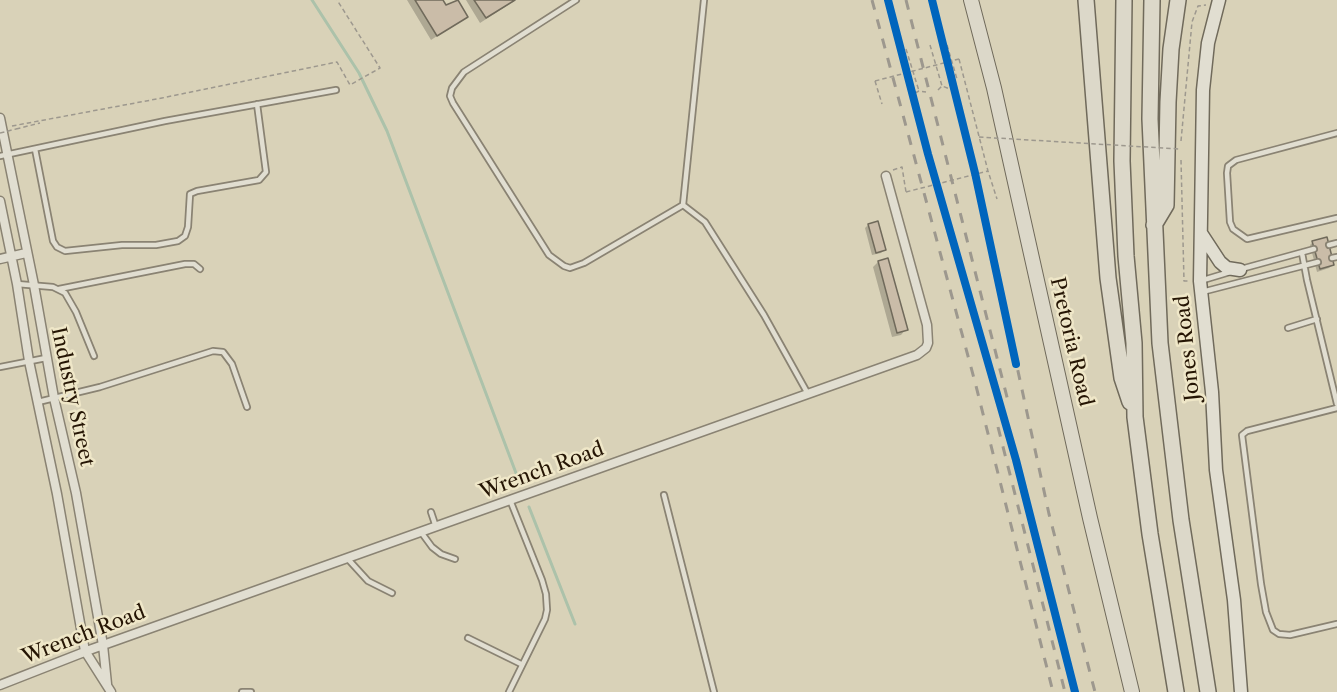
<!DOCTYPE html>
<html>
<head>
<meta charset="utf-8">
<style>
	body { margin:0 }
	canvas { display:block; background:#d9d2b8 }
</style>
</head>
<body>
<canvas width="1337" height="692"></canvas>
<script>
const g = document.querySelector('canvas').getContext('2d');
g.lineJoin = 'round';
function fill(path, color) {
  g.fillStyle = color;
  g.fill(path, 'evenodd');
}
function shape(rows) {
  const path = new Path2D();
  for (const r of rows) {
    path.moveTo(r[0], r[1]);
    for (let i = 2; i < r.length; i += 2) path.lineTo(r[i], r[i + 1]);
  }
  return path;
}
function strokePath(path, color, width, dash) {
  g.strokeStyle = color;
  g.lineWidth = width;
  g.lineCap = dash ? 'butt' : 'round';
  g.setLineDash(dash || []);
  g.stroke(path);
}
function drawText(font, color, halo, rows, align = 'center') {
  g.font = font + ' "Libre Caslon Text",serif';
  g.lineWidth = 5;
  g.setLineDash([]);
  g.textBaseline = 'middle';
  g.strokeStyle = halo;
  g.fillStyle = color;
  for (const [text, x, y, turn = 0] of rows) {
    g.save();
    g.translate(x, y);
    g.rotate((+turn || 0) * Math.PI / 180);
    g.textAlign = isNaN(turn) ? turn : align;
    if (halo) g.strokeText(text, 0, 0);
    g.fillText(text, 0, 0);
    g.restore();
  }
}
const shadow = shape([
	[407,0,437,0,466,17,431,40],
	[466,0,516,0,480,23],
	[868,225,884,250,881,253,872,255,865,228],
	[1313,242,1333,265,1329,268,1317,272,1310,245],
	[878,262,906,329,901,335,892,337,873,267]
]);
const stream = shape([
	[312,0,359,73,387,131,519,481],
	[529,507,575,624]
]);
const building = shape([
	[415,0,443,0,446,5,458,0,468,17,437,36,415,0],
	[474,0,515,0,486,18,474,0],
	[878,221,886,250,876,253,868,224,878,221],
	[1327,237,1334,265,1320,269,1312,241,1327,237],
	[888,258,908,330,897,333,878,261,888,258]
]);
const path = shape([
	[930,45,942,86],
	[947,45,957,79],
	[906,49,919,91],
	[959,59,988,171,997,199],
	[875,81,882,104],
	[938,90,942,86,950,89],
	[915,93,919,91,926,92],
	[12,126,162,98,337,62,350,85,380,68,337,0],
	[16,129,40,123],
	[1181,141,1192,22,1198,6,1206,5],
	[1181,160,1184,281,1188,281],
	[893,170,902,167,906,192]
]);
const lane = shape([
	[576,0,464,72,452,88,450,96,453,103,549,255,564,266,570,268,584,263,683,205],
	[1337,133,1236,160,1228,166,1227,173,1230,222,1233,229,1247,239,1337,218],
	[35,149,53,241,57,247,65,251,122,245,156,245,178,241,185,236,188,227,190,194,197,191,259,180,266,172,257,104],
	[0,156,165,121,336,90],
	[683,205,705,222,764,315,808,394],
	[683,205,704,0],
	[1329,245,1337,243],
	[1302,253,1307,280,1337,404],
	[1332,258,1337,257],
	[1241,269,1314,249],
	[1200,281,1230,272],
	[17,284,53,287,65,293,76,312,94,356],
	[59,289,185,264,194,264,200,269],
	[1202,292,1318,262],
	[1288,328,1317,319],
	[0,367,46,358],
	[38,402,100,387,213,351,223,352,232,364,247,407],
	[1337,408,1247,431,1242,435,1261,584,1266,612,1273,630,1279,634,1290,635,1337,624],
	[664,495,714,692],
	[431,512,436,527],
	[421,532,432,547,441,554,455,559],
	[347,558,368,581,392,593],
	[468,638,521,664],
	[242,692,251,692],
	[509,692,545,619,547,610,546,594,542,580,510,500]
]);
const street = shape([
	[0,118,34,285,54,398,76,493,103,645,107,684],
	[0,201,17,284,29,361,57,494,85,651,111,692],
	[0,259,26,253],
	[0,685,92,649,917,355,926,348,928,343,927,325,886,176]
]);
const secondary = shape([
	[1219,0,1208,43,1203,90,1200,281,1212,392,1216,470,1234,600,1241,692],
	[1201,233,1220,262,1227,268,1240,270]
]);
const primary = shape([
	[971,0,994,88,1090,518,1132,692]
]);
const highway = shape([
	[1086,0,1108,278,1122,378,1130,402],
	[1124,0,1122,161,1126,256,1134,343,1135,417,1150,534,1176,692],
	[1152,0,1150,119,1160,343,1181,520,1208,692],
	[1154,225,1166,205,1168,102,1171,49,1178,0]
]);
const rail = shape([
	[872,0,975,382,1053,692],
	[888,0,928,154,1016,460,1075,692],
	[906,0,1008,401],
	[932,0,975,173,1049,514,1095,692],
	[998,427,1065,692]
]);
const pathBridge = shape([
	[875,81,959,59],
	[0,133,16,129],
	[979,137,1180,149],
	[906,192,988,171]
]);
const rail1 = shape([
	[888,0,928,154,1016,460,1075,692],
	[932,0,975,173,1016,364]
]);
const streetNames = [
	["Pretoria Road",1071,342,77],
	["Jones Road",1188,348,-96],
	["Industry Street",72,397,78],
	["Wrench Road",542,471,-20],
	["Wrench Road",84,635,-21]
];
fill(shadow, '#0003');
strokePath(stream, '#acc2aa', 3);
fill(building, '#cabca8');
strokePath(building, '#706a5b', 1.5);
strokePath(lane, '#8a8373', 8);
strokePath(street, '#8a8373', 11);
strokePath(secondary, '#706a5b', 15);
strokePath(primary, '#706a5b', 16);
strokePath(highway, '#706a5b', 18);
strokePath(path, '#9d988e', 1.5, [4.5, 3]);
strokePath(lane, '#e1ded1', 4.5);
strokePath(street, '#e1ded1', 8);
strokePath(secondary, '#e1ded1', 12);
strokePath(primary, '#dcd8c9', 14);
strokePath(highway, '#dcd8c9', 15);
strokePath(rail, '#9d988e', 3, [10, 10]);
strokePath(pathBridge, '#9d988e', 1.5, [4.5, 3]);
strokePath(rail1, '#0065bd', 8);
drawText('20px', '#251504', '#efe7c8', streetNames);
</script>
</body>
</html>
